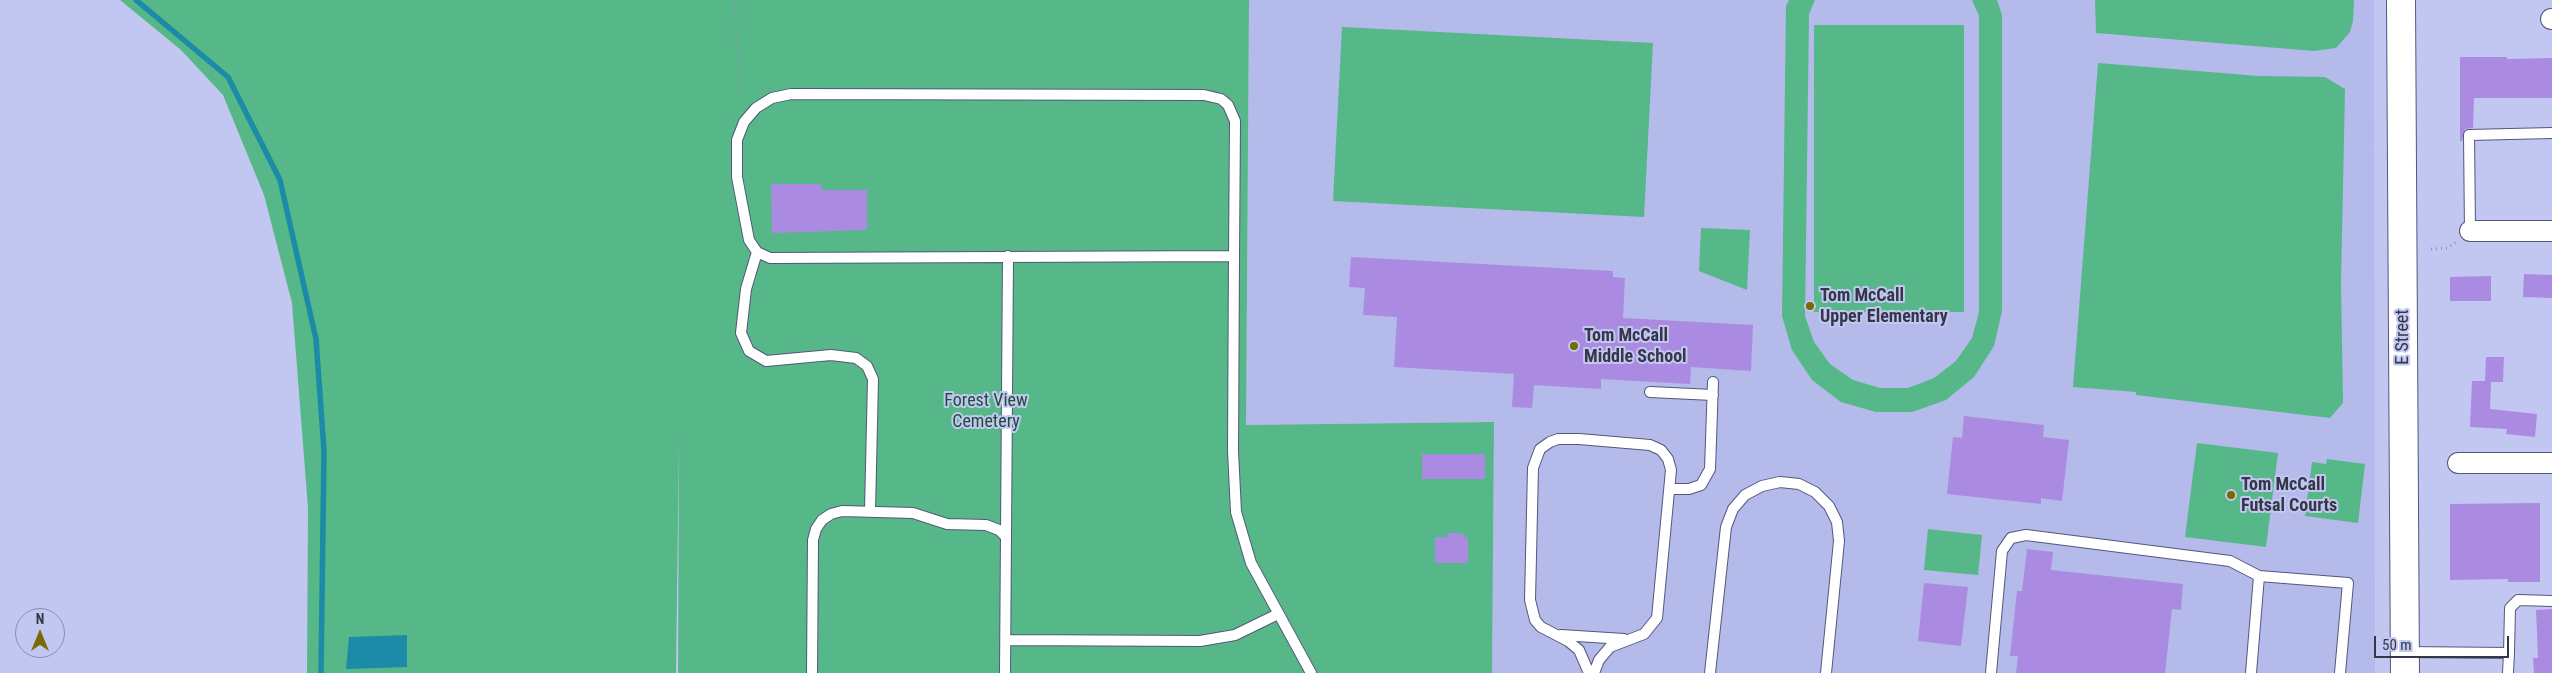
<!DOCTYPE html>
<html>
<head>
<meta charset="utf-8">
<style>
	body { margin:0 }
	#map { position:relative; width:2552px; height:673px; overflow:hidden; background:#c2c7f1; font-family:"Roboto Condensed",sans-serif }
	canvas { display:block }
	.north { position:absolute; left:15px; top:608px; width:50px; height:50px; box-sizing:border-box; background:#c2c7f1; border:1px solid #8a8dad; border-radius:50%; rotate:0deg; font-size:14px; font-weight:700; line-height:20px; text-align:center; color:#353748 }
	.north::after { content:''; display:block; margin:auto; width:18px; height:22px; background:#786a02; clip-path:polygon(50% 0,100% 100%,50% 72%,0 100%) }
	.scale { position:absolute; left:2374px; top:636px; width:135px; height:22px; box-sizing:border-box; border:2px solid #353748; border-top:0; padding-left:6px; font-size:15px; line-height:18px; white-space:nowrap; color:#353748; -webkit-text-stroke:4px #c2c7f1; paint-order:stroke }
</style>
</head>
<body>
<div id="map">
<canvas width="2552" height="673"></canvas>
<div class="north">N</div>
<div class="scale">50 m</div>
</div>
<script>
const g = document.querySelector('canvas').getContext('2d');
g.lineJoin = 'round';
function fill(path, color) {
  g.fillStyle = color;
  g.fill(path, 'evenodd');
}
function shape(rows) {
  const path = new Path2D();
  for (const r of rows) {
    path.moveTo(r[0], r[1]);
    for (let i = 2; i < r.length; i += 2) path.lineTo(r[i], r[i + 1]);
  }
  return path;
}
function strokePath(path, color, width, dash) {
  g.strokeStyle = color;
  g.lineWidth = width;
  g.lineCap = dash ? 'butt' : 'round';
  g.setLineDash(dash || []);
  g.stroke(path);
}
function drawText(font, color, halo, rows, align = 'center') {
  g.font = font + ' "Roboto Condensed",sans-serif';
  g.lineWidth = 4;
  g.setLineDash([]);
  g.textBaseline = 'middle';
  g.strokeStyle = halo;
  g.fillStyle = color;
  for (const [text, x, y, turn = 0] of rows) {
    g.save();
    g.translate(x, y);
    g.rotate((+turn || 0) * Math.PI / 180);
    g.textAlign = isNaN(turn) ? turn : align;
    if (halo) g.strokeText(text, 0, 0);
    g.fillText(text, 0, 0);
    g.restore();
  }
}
const built = shape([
	[1249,0,2374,0,2375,673,1492,673,1494,422,1246,425]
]);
const green = shape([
	[120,0,1249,0,1246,425,1494,422,1492,673,678,673,679,439,676,673,307,673,308,508,292,303,264,195,223,95,181,50],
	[1789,0,1815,0,1809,14,1805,316,1814,342,1830,364,1853,380,1880,388,1908,388,1934,378,1956,361,1972,338,1979,312,1979,16,1972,0,1997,0,2002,15,2002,311,1994,346,1974,377,1946,400,1912,412,1876,412,1841,402,1812,380,1792,350,1782,316,1786,6],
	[2095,0,2354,0,2353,21,2350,32,2336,48,2314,51,2096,33],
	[1814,25,1964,25,1964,312,1814,312],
	[1342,27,1653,43,1644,217,1333,201],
	[2098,63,2259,76,2325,77,2345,89,2341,283,2343,403,2330,418,2136,395,2136,392,2073,387],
	[1701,228,1750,230,1747,290,1699,271],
	[2197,443,2278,453,2266,547,2185,537],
	[2327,459,2365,464,2358,523,2305,516,2312,462,2326,464],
	[1928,529,1982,535,1978,575,1924,570]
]);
const water = shape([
	[407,635,407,667,346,669,349,637]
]);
const stream = shape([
	[136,0,228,77,280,180,316,339,324,451,321,673]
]);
const building = shape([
	[2460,57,2507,57,2507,59,2552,58,2552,98,2474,98,2473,128,2465,129,2462,141,2460,141],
	[771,184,821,184,821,190,867,190,867,230,772,233],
	[1351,257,1613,271,1613,277,1625,278,1623,318,1753,325,1751,371,1691,367,1690,384,1601,379,1601,389,1534,385,1532,408,1512,407,1514,374,1394,367,1397,317,1363,315,1365,288,1349,287],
	[2524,274,2552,275,2552,298,2523,297],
	[2491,276,2491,301,2450,301,2450,277],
	[2486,357,2504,357,2503,382,2491,382,2490,409,2537,414,2535,437,2506,434,2507,429,2470,427,2472,381,2485,381],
	[1964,416,2044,425,2043,437,2069,440,2062,501,2041,498,2041,504,1947,494,1953,437,1962,438],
	[1422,454,1485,454,1485,479,1422,479],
	[2540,503,2540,582,2508,582,2508,579,2450,580,2450,504],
	[1447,533,1463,533,1463,537,1468,537,1468,563,1435,563,1435,537,1447,537],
	[2027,549,2053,552,2051,570,2183,584,2181,610,2172,609,2165,673,2016,673,2018,656,2010,656,2017,591,2022,591],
	[1924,583,1968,587,1961,646,1918,641],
	[2552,609,2552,673,2534,673,2533,658,2538,658,2536,610]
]);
const path = shape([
	[734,0,742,104],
	[2431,249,2447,248,2456,242]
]);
const service = shape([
	[2470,231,2469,135,2552,133],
	[757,252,746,289,741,333,749,351,766,361,831,355,856,358,867,366,873,379,870,511],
	[1234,256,770,258,757,252,749,240,737,177,737,140,744,122,756,108,772,98,791,94,1204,95,1221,99,1228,105,1235,121,1234,256,1233,451,1236,512,1251,563,1311,673],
	[1650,392,1713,395],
	[1670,489,1689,489,1701,485,1710,469,1713,382],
	[1561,635,1624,639],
	[1006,640,1200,641,1235,635,1278,614],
	[2405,652,2509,653,2508,673],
	[2509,653,2510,608,2518,600,2552,601],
	[812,673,813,540,816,529,822,520,831,514,842,511,913,513,947,524,986,525,999,530,1006,537],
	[1005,673,1008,256],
	[1589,673,1579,650,1568,641,1541,627,1535,620,1530,600,1533,468,1540,449,1550,442,1558,439,1579,439,1650,445,1661,450,1668,459,1671,470,1657,618,1644,634,1610,647,1599,660,1594,673],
	[1710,673,1726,527,1733,509,1745,495,1762,486,1780,482,1799,484,1815,492,1829,506,1837,522,1839,541,1826,673],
	[1991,673,2002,551,2011,538,2026,535,2230,561,2259,576],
	[2251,673,2259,576,2348,583,2340,673]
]);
const minor = shape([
	[2551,19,2552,19],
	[2470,231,2552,231],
	[2458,463,2552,463]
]);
const secondary = shape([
	[2401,0,2405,673]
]);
const markers = [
	[1810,306,5,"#786a02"],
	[1574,346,5,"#786a02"],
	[2231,495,5,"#786a02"]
];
const poiNames = [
	["Tom McCall",1820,296],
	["Upper Elementary",1820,317],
	["Tom McCall",1584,336],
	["Middle School",1584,357],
	["Tom McCall",2241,485],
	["Futsal Courts",2241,506]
];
const streetNames = [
	["E Street",2403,337,-90]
];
const parkNames = [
	["Forest View",986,401],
	["Cemetery",986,422]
];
fill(built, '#b4baea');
fill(green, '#56b788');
fill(water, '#1c8ba7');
strokePath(stream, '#1c8ba7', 5.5);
fill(building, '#ab8be1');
strokePath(service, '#54577c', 12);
strokePath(minor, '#54577c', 22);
strokePath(secondary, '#54577c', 30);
strokePath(path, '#9094b5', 3, [1, 4]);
strokePath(service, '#fff', 10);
strokePath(minor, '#fff', 20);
strokePath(secondary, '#fff', 28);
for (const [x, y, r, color] of markers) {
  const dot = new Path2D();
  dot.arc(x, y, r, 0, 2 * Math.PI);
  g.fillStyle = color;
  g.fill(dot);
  strokePath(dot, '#c2c7f1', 2);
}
drawText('bold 18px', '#353748', '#c2c7f1', poiNames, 'left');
drawText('18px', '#353748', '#c2c7f1', streetNames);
drawText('18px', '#214d37', '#c2c7f1', parkNames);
</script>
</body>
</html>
